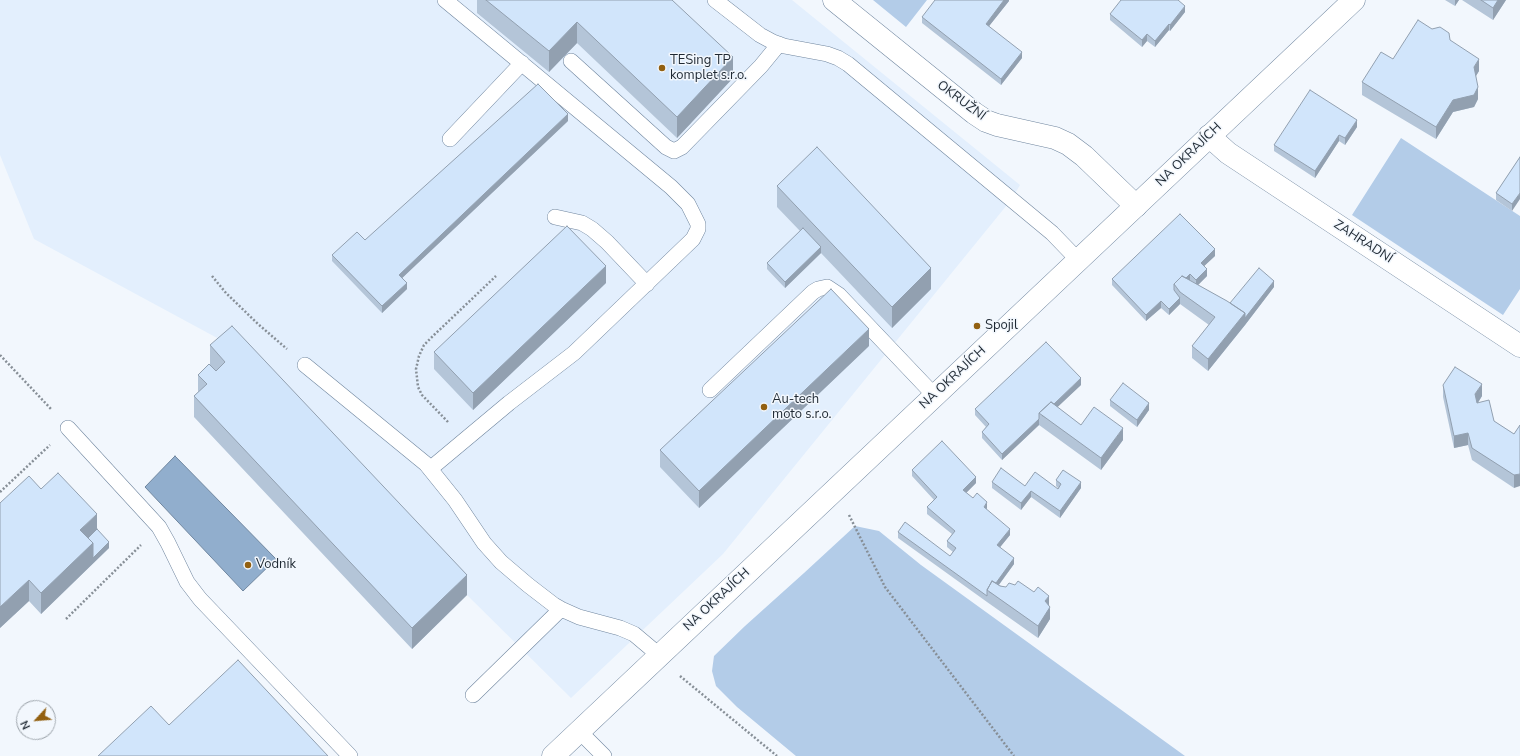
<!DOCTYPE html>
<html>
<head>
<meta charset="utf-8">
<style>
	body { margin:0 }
	#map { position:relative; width:1520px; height:756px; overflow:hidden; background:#f2f7fd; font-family:"Nunito Sans",sans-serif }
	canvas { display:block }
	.north { position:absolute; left:16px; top:700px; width:40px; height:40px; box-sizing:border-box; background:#f2f7fd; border:1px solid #9ea5ac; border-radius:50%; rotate:244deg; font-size:11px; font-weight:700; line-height:16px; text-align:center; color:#1f2933 }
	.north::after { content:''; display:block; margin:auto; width:14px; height:18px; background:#926011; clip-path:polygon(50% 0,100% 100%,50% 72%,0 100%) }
</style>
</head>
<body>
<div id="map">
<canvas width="1520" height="756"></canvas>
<div class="north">N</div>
</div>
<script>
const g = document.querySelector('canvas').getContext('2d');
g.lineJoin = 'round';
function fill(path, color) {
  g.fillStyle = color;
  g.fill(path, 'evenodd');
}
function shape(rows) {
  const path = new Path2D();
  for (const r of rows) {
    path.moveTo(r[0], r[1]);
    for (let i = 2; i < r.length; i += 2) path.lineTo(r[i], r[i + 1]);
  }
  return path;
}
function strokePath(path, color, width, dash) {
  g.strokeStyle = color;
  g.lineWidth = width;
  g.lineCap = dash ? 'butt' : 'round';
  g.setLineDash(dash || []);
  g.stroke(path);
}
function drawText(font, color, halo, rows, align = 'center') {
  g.font = font + ' "Nunito Sans",sans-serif';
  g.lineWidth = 3;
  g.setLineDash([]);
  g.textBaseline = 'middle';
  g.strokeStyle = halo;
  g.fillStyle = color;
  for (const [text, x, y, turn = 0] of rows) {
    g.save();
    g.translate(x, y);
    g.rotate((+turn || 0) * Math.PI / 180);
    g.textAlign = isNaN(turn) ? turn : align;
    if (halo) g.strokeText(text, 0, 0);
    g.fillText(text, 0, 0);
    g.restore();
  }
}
const built = shape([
	[0,0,792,0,1020,185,1011,200,723,554,571,698,467,595,232,346,34,239,0,155]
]);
const green = shape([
	[873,0,927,0,906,27],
	[1401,138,1520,216,1520,289,1503,315,1352,215],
	[855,526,879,531,921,565,1185,756,796,756,737,707,716,686,712,671,714,656,745,626,804,573]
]);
const water = shape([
	[175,456,276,559,243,591,145,487,175,456]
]);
const path = shape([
	[212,276,226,293,258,324,287,349],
	[0,355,52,410],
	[448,422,422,395,418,387,416,369,419,356,424,345,434,335,496,276],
	[0,492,50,445],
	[849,515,885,587,1014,756],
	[66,619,141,545],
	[680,676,777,756]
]);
const service = shape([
	[715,0,760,35,773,42,784,46,827,54,838,58,848,64,1052,233,1078,260],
	[571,61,666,147,674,151,682,147,761,66,779,44],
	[450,139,522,63],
	[555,217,582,223,592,229,607,242,647,284],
	[305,365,426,464,455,500,484,543,501,562,528,585,554,605,561,609,579,617,620,628,634,634,659,655],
	[710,390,813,292,818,289,827,287,839,295,934,395],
	[68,428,159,527,168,543,187,582,200,599,350,756],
	[430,469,509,403,574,353,693,239,698,229,698,224,688,204,671,187,445,0],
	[473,695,561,609],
	[579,731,604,756]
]);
const minor = shape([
	[834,0,974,113,986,121,997,125,1055,138,1068,144,1084,156,1136,206],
	[1209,136,1228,153,1520,346]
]);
const tertiary = shape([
	[553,756,1354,0]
]);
const wall = shape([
	[477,0,672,0,733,78,677,138,577,43,549,72,477,13],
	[1009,0,1009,1,989,26,1022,58,1001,85,922,23,922,17],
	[1445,0,1459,0,1455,6],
	[1462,0,1506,0,1493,20],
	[1185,12,1170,31,1169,30,1155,47,1147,41,1142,47,1110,20,1110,14],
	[1450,40,1479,71,1476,76,1478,99,1474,107,1453,112,1436,139,1362,95,1362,82,1393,59],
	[568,121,402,278,407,289,382,313,332,261,332,255,365,240],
	[1357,127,1345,145,1339,141,1315,178,1274,151,1274,145],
	[1520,157,1512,211,1496,200,1496,193],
	[777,186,931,289,892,328,821,253,785,288,767,269,767,263,800,231,777,207],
	[1215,256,1204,266,1207,276,1198,285,1230,303,1274,287,1245,325,1208,371,1192,358,1192,346,1209,325,1180,304,1169,315,1161,308,1146,321,1112,285,1112,279],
	[606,283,473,410,434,369,434,352],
	[210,345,467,595,412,649,194,417,194,396,198,392,198,375,210,365],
	[869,346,699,508,660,467,660,450],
	[1081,385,1057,407,1081,425,1123,440,1101,470,1039,425,1002,460,982,438,982,432,986,427,975,415,975,409],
	[1443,385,1482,396,1478,403,1494,421,1514,434,1520,425,1514,488,1472,460,1468,445,1454,448,1443,397],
	[1110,400,1149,410,1137,427,1110,406],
	[912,470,976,483,966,493,987,508,987,510,1010,535,1000,547,1014,564,999,585,1049,605,1050,619,1038,638,987,602,898,538,898,532,950,556,953,552,947,547,947,541,952,534,927,514,927,507,934,500,912,476],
	[1056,480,1081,488,1060,518,1031,497,1021,510,992,488,992,482,1025,486,1058,489,1058,488,1056,486],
	[41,489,109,548,41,614,29,601,0,628]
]);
const shadedWall = shape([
	[1004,0,1009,0,1009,1,986,30,986,24],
	[1455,0,1459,0,1455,6],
	[1498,0,1506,0,1493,20,1493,8],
	[1185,6,1185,12,1170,31,1170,25],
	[577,22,577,43,549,72,549,51],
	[1169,24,1169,30,1155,47,1155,41],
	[1147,34,1147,41,1142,47,1142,40],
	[1022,52,1022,58,1001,85,1001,79],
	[733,57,733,78,677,138,677,117],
	[1479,59,1479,71,1474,79,1474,67],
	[1478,87,1478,99,1474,107,1453,112,1436,139,1436,127,1453,100],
	[568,114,568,121,399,281,399,275],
	[1357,120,1357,127,1345,145,1345,138],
	[1339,135,1339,141,1315,178,1315,171],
	[1520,193,1520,199,1512,211,1512,204],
	[821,247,821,253,785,288,785,282],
	[1215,249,1215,256,1201,269,1201,263],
	[606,266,606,283,473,410,473,393],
	[931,268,931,289,892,328,892,307],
	[1207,269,1207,276,1196,287,1196,280],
	[1190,274,1190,280,1177,287],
	[1274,281,1274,287,1245,325,1208,371,1208,359,1245,313],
	[407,283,407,289,382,313,382,306],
	[1180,298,1180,304,1169,315,1169,309],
	[1161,301,1161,308,1146,321,1146,315],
	[869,329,869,346,699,508,699,491],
	[1081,378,1081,385,1046,418,1042,416],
	[1482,384,1482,396,1475,407,1475,394],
	[1149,403,1149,410,1137,427,1137,420],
	[1039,419,1039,425,1002,460,1002,454],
	[1123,428,1123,440,1101,470,1101,458],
	[1468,433,1468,445,1454,448,1454,436],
	[1520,474,1520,486,1514,488,1514,475],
	[976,477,976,483,963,496,963,490],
	[1081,482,1081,488,1060,518,1060,511],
	[1031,491,1031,497,1021,510,1021,503],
	[987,502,987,508,984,513,984,507],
	[97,514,97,535,83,548,80,530],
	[1010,529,1010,535,997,551,997,545],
	[109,542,109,548,41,614,41,593,93,543],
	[1014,558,1014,564,992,594,989,592],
	[467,575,467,595,412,649,412,628],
	[29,580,29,601,0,628,0,607],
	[1049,596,1049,608,1045,601],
	[1050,607,1050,619,1038,638,1038,626]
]);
const building = shape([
	[486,0,672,0,733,57,677,117,577,22,549,51,486,0],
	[935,0,1004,0,986,24,1022,52,1001,79,922,17,935,0],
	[1121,0,1178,0,1185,6,1170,25,1169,24,1155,41,1147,34,1142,40,1110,14,1121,0],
	[1481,0,1498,0,1493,8,1481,0],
	[1418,20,1432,29,1440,27,1449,33,1450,40,1479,59,1474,67,1478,87,1474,95,1453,100,1436,127,1362,82,1381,52,1393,59,1418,20],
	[538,84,568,114,399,275,407,283,382,306,332,255,357,232,365,240,538,84],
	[1310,90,1357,120,1345,138,1339,135,1315,171,1274,145,1310,90],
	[817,147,931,268,892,307,777,186,817,147],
	[1520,157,1520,193,1512,204,1496,193,1520,157],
	[1180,214,1215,249,1201,263,1207,269,1196,280,1190,274,1186,278,1182,276,1174,284,1174,290,1180,298,1169,309,1161,301,1146,315,1112,279,1180,214],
	[567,226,606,266,473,393,434,352,567,226],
	[803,228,821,247,785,282,767,263,803,228],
	[1259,268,1274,281,1245,318,1245,313,1230,303,1259,268],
	[1182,276,1227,301,1245,313,1208,359,1192,346,1215,317,1180,292,1174,284,1182,276],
	[831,289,869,329,699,491,660,450,831,289],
	[232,326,467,575,412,628,194,396,207,384,198,375,209,364,216,371,225,362,210,345,232,326],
	[1046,342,1081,378,1054,404,1051,402,1039,413,1039,419,1002,454,982,432,989,424,975,409,1046,342],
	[1455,367,1482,384,1475,394,1477,403,1489,400,1494,421,1514,434,1520,425,1520,474,1514,475,1472,448,1468,433,1454,436,1443,385,1455,367],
	[1123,383,1149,403,1137,420,1110,400,1123,383],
	[1051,402,1081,425,1094,407,1123,428,1101,458,1039,413,1051,402],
	[942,441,976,477,963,490,973,498,977,493,987,502,984,507,1010,529,997,545,1014,558,996,583,992,581,987,590,987,596,898,532,905,522,950,556,956,548,947,541,955,531,927,507,937,497,912,470,942,441],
	[1001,468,1025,486,1035,472,1058,489,1061,484,1056,480,1063,470,1081,482,1060,511,1031,491,1021,503,992,482,1001,468],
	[58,473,97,514,80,530,93,543,41,593,29,580,0,607,0,503,29,476,41,489,58,473],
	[97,529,109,542,93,558,93,543,88,538,97,529],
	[992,581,1000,586,1006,587,1009,583,1015,585,1018,581,1034,592,1038,587,1049,596,1045,601,1050,607,1038,626,987,590,992,581],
	[238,660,328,756,98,756,151,706,169,725,238,660]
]);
const markers = [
	[662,68,4,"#926011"],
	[977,326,4,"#926011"],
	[764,407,4,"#926011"],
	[248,565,4,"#926011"]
];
const poiNames = [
	["TESing TP",670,61],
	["komplet s.r.o.",670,76],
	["Spojil",985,326],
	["Au-tech",772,400],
	["moto s.r.o.",772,415],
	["Vodník",256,565]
];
const streetNames = [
	["OKRUŽNÍ",961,101,37],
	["NA OKRAJÍCH",1189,155,-44],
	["ZAHRADNÍ",1363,242,33],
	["NA OKRAJÍCH",953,378,-43],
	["NA OKRAJÍCH",717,600,-43]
];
fill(built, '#e3effd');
fill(green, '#b3cce8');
fill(water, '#91aecd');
strokePath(water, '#6f869f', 1);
strokePath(service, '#70869f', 16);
strokePath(minor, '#70869f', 23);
strokePath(tertiary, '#70869f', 23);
strokePath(path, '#878f97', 2.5, [2, 2]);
strokePath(service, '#fff', 15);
strokePath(minor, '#fff', 22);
strokePath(tertiary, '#fff', 22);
fill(wall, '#b4c5d8');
fill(shadedWall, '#92a0b0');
fill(building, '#d1e5fb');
strokePath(building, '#92a0b0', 1);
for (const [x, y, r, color] of markers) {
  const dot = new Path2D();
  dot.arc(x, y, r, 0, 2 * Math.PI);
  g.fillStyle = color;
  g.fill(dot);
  strokePath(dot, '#f2f7fd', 1.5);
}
drawText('13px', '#1f2933', '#f2f7fd', poiNames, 'left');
drawText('13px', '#1f2933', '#f2f7fd', streetNames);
</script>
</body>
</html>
